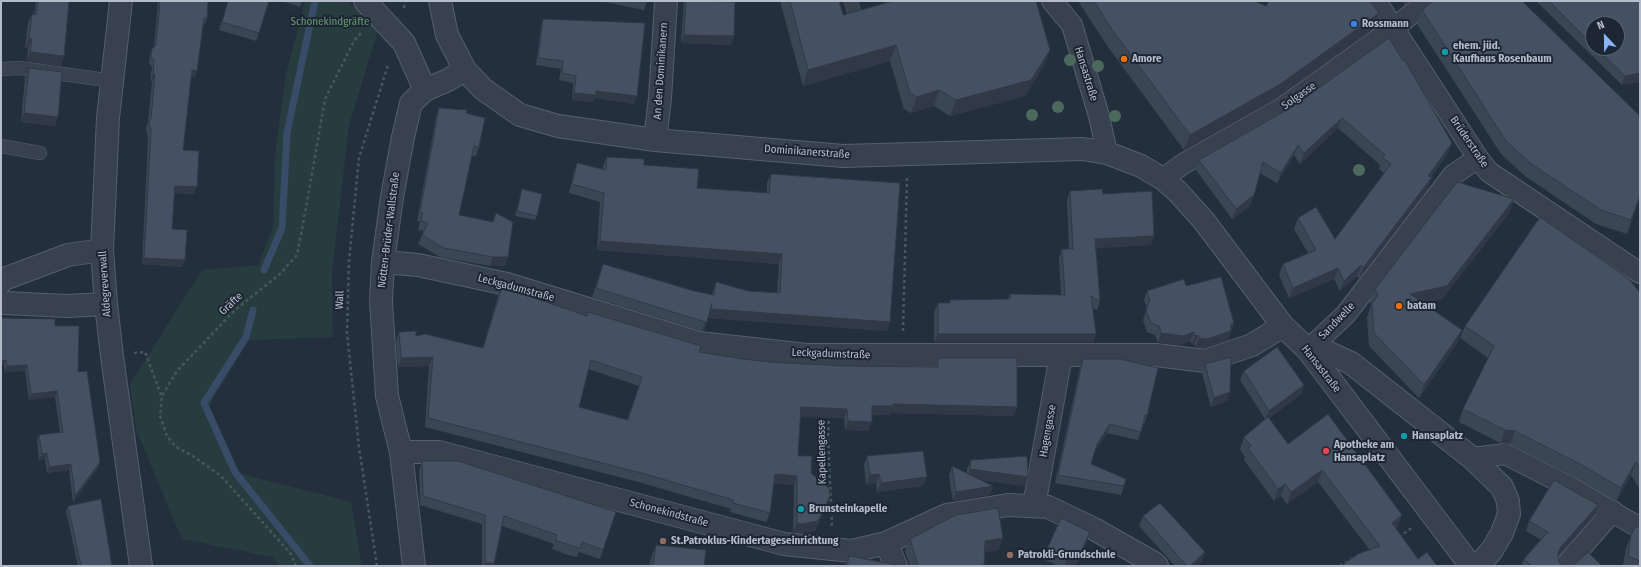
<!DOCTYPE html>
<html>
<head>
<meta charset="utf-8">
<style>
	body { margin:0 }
	#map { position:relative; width:1641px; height:567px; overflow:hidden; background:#242f3e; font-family:"Fira Sans Condensed",sans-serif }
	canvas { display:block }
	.frame { position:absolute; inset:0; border:2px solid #b4bcc9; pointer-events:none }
	.north { position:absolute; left:1585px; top:16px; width:40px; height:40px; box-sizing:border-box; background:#1d2633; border:1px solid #59626f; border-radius:50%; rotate:338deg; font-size:11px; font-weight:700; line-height:16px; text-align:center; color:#b4bcc9 }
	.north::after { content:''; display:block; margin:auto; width:14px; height:18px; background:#8ab4f8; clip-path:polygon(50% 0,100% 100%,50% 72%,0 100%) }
</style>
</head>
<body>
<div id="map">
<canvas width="1641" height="567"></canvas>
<div class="frame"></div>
<div class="north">N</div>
</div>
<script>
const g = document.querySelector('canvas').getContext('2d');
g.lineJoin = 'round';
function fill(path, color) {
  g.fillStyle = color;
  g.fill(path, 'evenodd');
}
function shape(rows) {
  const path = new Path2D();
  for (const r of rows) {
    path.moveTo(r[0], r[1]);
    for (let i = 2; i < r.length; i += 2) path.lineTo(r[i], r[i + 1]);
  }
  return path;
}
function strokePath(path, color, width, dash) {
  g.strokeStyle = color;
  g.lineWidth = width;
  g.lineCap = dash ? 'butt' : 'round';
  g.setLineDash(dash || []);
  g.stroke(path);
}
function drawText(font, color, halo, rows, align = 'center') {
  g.font = font + ' "Fira Sans Condensed",sans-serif';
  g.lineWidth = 4;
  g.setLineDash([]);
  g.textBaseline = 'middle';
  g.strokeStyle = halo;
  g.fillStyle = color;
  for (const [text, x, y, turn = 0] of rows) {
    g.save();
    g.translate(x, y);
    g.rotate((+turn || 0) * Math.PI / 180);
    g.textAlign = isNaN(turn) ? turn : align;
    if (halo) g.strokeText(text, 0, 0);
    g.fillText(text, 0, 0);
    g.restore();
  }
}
const green = shape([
	[305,1,347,1,378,30,349,125,332,273,333,337,249,340,209,406,238,473,351,502,362,566,281,566,272,557,182,539,136,430,130,384,202,270,258,265,273,228,275,153,282,102,286,74]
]);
const stream = shape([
	[264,270,282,228,287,133,315,1],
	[253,310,246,337,204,403,235,472,310,566]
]);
const path = shape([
	[404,8,405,1],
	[903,331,907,178],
	[134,353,145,352,161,395],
	[829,415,828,437,832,526],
	[1399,537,1413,527],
	[296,566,291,554,221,476,193,456,176,447,167,436,160,416,162,396,177,371,235,310,280,274,297,255,306,208,325,99,354,41,362,32],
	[377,566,359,447,347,333,349,261,359,158,388,65],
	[1340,566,1353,558]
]);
const service = shape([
	[851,1,855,15],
	[1,69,20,68,113,81],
	[1,146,40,153]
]);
const pedestrian = shape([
	[1052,1,1072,25,1099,116,1107,153],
	[1376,1,1478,158,1489,172,1640,273],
	[1163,179,1183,164,1282,108,1394,28,1428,1],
	[1308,350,1346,314,1453,175,1478,158],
	[1472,458,1505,454,1570,487,1640,528],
	[1565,566,1613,511]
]);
const minor = shape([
	[365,1,404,43,425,90],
	[440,1,447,35,465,70,483,89,520,115,558,126,655,140,843,156,1083,149,1107,153,1141,166,1163,179,1177,191,1204,221,1283,326,1308,350,1471,566],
	[655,140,660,98,666,1],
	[383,262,418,265,507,284,699,343,807,355,1156,355,1205,361,1252,345,1283,326],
	[1,282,4,279,68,255,102,250],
	[1,301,4,303,67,306,106,304],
	[1308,350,1329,353,1351,363,1472,458,1502,487,1508,501,1509,514,1502,533,1492,550,1478,566],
	[401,452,439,452,784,544,852,551,886,543,947,515,1008,505,1048,507,1094,529,1154,563,1157,566],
	[1034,506,1061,355],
	[886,543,896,566],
	[414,566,401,452,387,396,381,301,383,262,392,197,403,137,411,103,425,90,448,80,465,70]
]);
const tertiary = shape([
	[121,1,108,118,102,250,106,304,112,356,141,566]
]);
const trees = [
	[1070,60],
	[1098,66],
	[1058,107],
	[1032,115],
	[1115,116],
	[1359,170]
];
const wall = shape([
	[36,1,69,1,64,56,61,66,27,61,28,48,25,48,28,23,32,14,34,14],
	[158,1,208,1,207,18,204,25,203,25,197,71,195,77,191,77,183,150,194,194,174,193,172,229,182,267,142,264,148,138,146,128,148,122,152,82,150,81,152,67,149,63,150,55,152,49,154,47],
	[228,1,269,1,256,41,219,30],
	[282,1,302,1,300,7],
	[600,1,647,1,644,10],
	[684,1,722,1,734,36,731,45,681,43],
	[780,1,839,1,843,15,886,3,882,1,1036,1,1050,50,1044,65,1025,96,950,116,934,106,911,113,904,109,890,61,803,86],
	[1078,1,1254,1,1266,6,1373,29,1276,98,1184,150,1108,47],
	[1403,1,1410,1,1405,5],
	[1536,1,1640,1,1640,82,1622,85],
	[1593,24,1617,48,1593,48],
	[1422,10,1640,196,1627,234,1596,224,1525,176,1501,154,1417,24],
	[543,19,634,104,595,98,593,102,572,100,573,83,559,80,561,69,536,65,541,26],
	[29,68,55,126,21,122,25,77],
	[1292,107,1452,143,1448,153,1431,177,1428,188,1359,279,1357,276,1340,291,1334,279,1289,298,1279,275,1283,264,1308,253,1294,229,1298,218,1335,239,1384,173,1379,169,1380,165,1338,128,1300,164,1294,155,1277,183,1260,173,1254,195,1250,206,1232,219,1196,170,1199,160],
	[439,108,466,113,479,147,476,156,472,156,459,215,508,257,505,266,490,266,440,257,418,244,424,231,418,230,420,222,417,221,436,117],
	[607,157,644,165,697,188,767,193,767,183,771,174,887,331,708,318,704,331,702,331,592,297,603,264,694,291,712,295,716,282,748,291,777,293,779,264,597,250,600,202,569,193,574,172,577,163,603,169,603,166],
	[522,189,537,216,535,220,515,216],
	[1070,191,1103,194,1151,245,1096,248,1100,301,1097,310,1092,308,1096,334,1093,342,934,342,934,312,938,303,949,303,950,300,1008,299,1010,294,1061,295,1059,258,1062,249,1069,249,1067,200],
	[1514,199,1509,213,1442,299,1423,303,1462,330,1457,343,1419,398,1369,346,1367,317,1371,305,1370,302,1375,289],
	[502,287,699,352,769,362,845,366,935,367,938,358,1017,407,1013,416,891,413,890,415,872,415,868,431,845,430,844,418,800,417,798,456,811,473,827,505,815,531,799,533,793,532,794,485,773,483,770,513,766,522,730,512,731,509,642,483,425,427,429,366,398,367,396,341,399,332,416,336,483,348,498,296],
	[588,369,639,386,627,420,579,407],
	[1147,291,1234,323,1228,340,1204,348,1195,347,1194,344,1192,345,1190,341,1180,345,1158,343,1155,335,1147,332,1143,320,1147,309,1144,300],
	[1640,293,1640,490,1631,475,1617,500,1614,500,1575,477,1510,444,1500,443,1459,422,1463,409,1488,358,1460,338,1465,326],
	[1,318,55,326,78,372,98,468,73,502,69,470,47,473,45,459,39,460,37,441,39,435,60,432,55,397,29,400,25,371,5,372,4,366,1,366],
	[1083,359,1147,416,1144,424,1143,424,1138,440,1107,433,1094,452,1091,464,1124,486,1121,495,1055,483,1080,368],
	[1205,364,1227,401,1211,407,1202,373],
	[1244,371,1304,385,1301,394,1269,418,1288,444,1402,515,1397,527,1396,528,1418,559,1437,566,1369,549,1318,482,1287,504,1281,496,1274,501,1244,460,1245,457,1240,449,1244,437,1265,419,1240,380],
	[867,456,923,486,877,492,876,483,866,485,864,465],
	[971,460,1025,486,980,480,993,486,990,495,953,501,949,476,952,466,967,474,967,469],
	[422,461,603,550,600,559,579,552,577,557,565,554,552,549,554,544,502,526,494,566,482,566,482,524,420,505,419,471],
	[68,506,112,566,78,566,66,511],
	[1595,515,1558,557,1558,559,1561,565,1567,566,1521,566,1524,559,1541,540,1526,531,1529,521],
	[1143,516,1202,561,1197,566,1175,566,1139,526],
	[1640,528,1640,566,1623,566,1626,548,1631,535],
	[1090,532,1087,541,1077,563,1069,566,1059,566,1043,559,1047,549],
	[1003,538,998,550,985,552,984,566,910,566,905,551,910,539],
	[656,545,704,566,649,566,650,561],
	[849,556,902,566,845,566]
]);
const shadedWall = shape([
	[1406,1,1410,1,1405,5],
	[1379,13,1373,29,1276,98,1184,150,1190,135],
	[684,35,734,36,731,45,681,43],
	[29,39,32,39,28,48,25,48],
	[896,45,890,61,803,86,808,70],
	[1050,50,1044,65,1025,96,950,116,956,100],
	[30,52,64,56,61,66,27,61],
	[192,70,197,71,195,77,189,77],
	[1640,73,1640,82,1622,85,1625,76],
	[153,75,155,75,152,82,150,81],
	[939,90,934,106,911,113,917,97],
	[596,91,637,96,634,104,595,98,593,102,572,100,574,93],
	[24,113,58,117,55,126,21,122],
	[1342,118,1338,128,1300,164,1304,153],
	[1452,143,1448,153,1424,187,1428,176],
	[1298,145,1294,155,1277,183,1281,173],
	[1432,177,1428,188,1359,279,1363,268],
	[175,186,197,187,194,194,172,193],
	[1254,195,1250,206,1232,219,1236,209],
	[1514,199,1509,213,1442,299,1405,308,1410,294],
	[1154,236,1151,245,1092,248,1095,239],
	[600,241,782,254,779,264,597,250],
	[493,257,508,257,505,266,490,266],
	[144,258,185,260,182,267,142,264],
	[1361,265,1357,276,1340,291,1344,281],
	[1338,268,1334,279,1289,298,1293,288],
	[711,309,890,322,887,331,708,318],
	[705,322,707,322,704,331,702,331],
	[1234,323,1228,340,1204,348,1195,347,1199,338],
	[1462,330,1457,343,1419,398,1424,385],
	[1194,332,1190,341,1180,345,1158,343,1161,333],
	[938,334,1096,334,1093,342,934,342],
	[1198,335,1194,344,1192,345,1195,336],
	[433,357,429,366,398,367,401,358],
	[6,360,4,366,1,366,1,361],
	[27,365,25,371,5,372,7,366],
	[1304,385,1301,394,1265,420,1269,411],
	[57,391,55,397,29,400,31,394],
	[1230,392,1227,401,1211,407,1214,398],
	[893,404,1017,407,1013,416,891,413,890,415,868,415,872,406],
	[801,407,847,409,844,418,797,417],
	[848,421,872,422,868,431,845,430],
	[1110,424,1107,433,1094,453,1097,444],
	[1505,430,1515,431,1510,444,1500,443],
	[47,453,45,459,39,460,42,454],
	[100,462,98,468,73,502,75,496],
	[1636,462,1631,475,1617,500,1621,488],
	[71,464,69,470,47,473,49,467],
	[970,469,1028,477,1025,486,967,478],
	[1322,470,1318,482,1287,504,1291,492],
	[775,474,797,476,794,485,771,483],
	[879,474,876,483,866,485,870,475],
	[927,477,923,486,877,492,881,483],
	[1285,484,1281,496,1274,501,1278,489],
	[993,486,990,495,953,501,956,492],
	[830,496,827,505,815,531,799,533,793,532,797,523],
	[1598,505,1595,515,1556,558,1560,548],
	[1402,515,1397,527,1387,535,1392,523],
	[1090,532,1087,541,1077,563,1069,566,1064,566,1067,559],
	[1003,538,998,550,981,553,985,541],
	[1205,552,1202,561,1197,566,1190,566],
	[485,563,494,563,494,566,484,566]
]);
const building = shape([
	[38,1,69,1,64,56,30,52,32,39,29,39,32,14,36,15,38,1],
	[160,1,208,1,207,18,204,18,197,71,192,70,183,150,199,151,197,187,175,186,172,229,187,230,185,260,144,258,151,131,149,122,151,118,155,75,153,75,154,60,151,56,152,49,156,45,160,1],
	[228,1,269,1,259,33,222,22,228,1],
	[686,1,735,2,734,36,684,35,686,1],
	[790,1,839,1,843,15,893,1,1036,1,1050,50,1031,80,956,100,939,90,917,97,910,93,896,45,808,70,790,1],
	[1094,1,1254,1,1266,6,1269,1,1370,1,1379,13,1282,83,1190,135,1113,31,1094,1],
	[1433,1,1522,1,1640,116,1640,196,1631,220,1601,210,1530,163,1506,141,1422,10,1433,1],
	[1549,1,1640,1,1640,73,1625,76,1596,48,1617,48,1617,24,1593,24,1593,45,1549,1],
	[543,19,645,23,637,96,596,91,596,95,574,93,576,76,562,73,563,61,538,58,543,19],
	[1389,38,1403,61,1404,59,1452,143,1428,176,1432,177,1363,268,1361,265,1344,281,1338,268,1293,288,1283,264,1316,250,1298,218,1316,207,1335,239,1391,164,1383,158,1385,155,1342,118,1304,153,1298,145,1281,173,1263,162,1254,195,1236,209,1199,160,1292,107,1389,38],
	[29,68,62,72,58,117,24,113,29,68],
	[439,108,467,110,466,113,485,118,479,147,474,146,459,215,493,222,496,213,513,222,508,257,493,257,444,248,422,235,428,223,421,221,423,213,420,212,439,108],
	[607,157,644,159,644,165,699,169,697,188,769,193,771,174,900,183,890,322,711,309,712,303,707,322,705,322,596,288,603,264,694,291,714,295,716,282,748,291,780,293,782,254,600,241,604,193,572,184,577,163,606,170,607,157],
	[1457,182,1514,199,1447,286,1410,294,1462,330,1424,385,1374,333,1372,304,1378,295,1375,289,1457,182],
	[522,189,542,194,537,216,517,211,522,189],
	[1102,189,1103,194,1152,191,1154,236,1095,239,1100,301,1091,296,1096,334,938,334,938,303,950,303,950,300,1010,299,1010,294,1065,295,1062,249,1073,249,1070,191,1102,189],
	[1540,217,1629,279,1640,293,1640,469,1636,462,1621,488,1619,487,1580,464,1515,431,1505,430,1463,409,1494,346,1465,326,1540,217],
	[1221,277,1234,323,1231,324,1231,331,1207,339,1199,338,1198,335,1195,336,1194,332,1183,336,1161,333,1159,326,1151,323,1146,310,1150,300,1147,291,1184,279,1186,286,1221,277],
	[502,287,587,316,588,312,701,346,699,352,743,359,769,362,845,366,938,367,938,358,1017,358,1017,407,893,404,893,406,872,406,872,422,848,421,847,409,801,407,798,456,812,456,811,473,829,488,830,496,818,521,802,524,797,523,797,476,775,474,770,513,733,503,734,500,645,474,428,418,433,357,401,358,399,332,416,331,416,336,425,334,483,348,502,287],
	[591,360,642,377,628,420,579,407,591,360],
	[1,318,55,319,55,326,79,326,78,372,87,371,100,462,75,496,71,464,49,467,47,453,42,454,39,435,63,432,57,391,31,394,27,365,7,366,6,360,1,361,1,318],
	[1277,347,1304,385,1269,411,1244,371,1277,347],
	[1231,357,1230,392,1214,398,1205,364,1231,357],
	[1083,359,1120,359,1158,368,1147,416,1145,415,1141,432,1110,424,1097,444,1091,464,1126,479,1124,486,1058,475,1083,359],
	[1328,414,1402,515,1392,523,1418,559,1427,552,1437,566,1341,566,1358,554,1380,546,1322,470,1291,492,1285,484,1278,489,1248,448,1251,446,1244,437,1268,417,1288,444,1328,414],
	[923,451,927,477,881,483,879,474,870,475,867,456,923,451],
	[1027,456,1028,477,970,469,971,460,1027,456],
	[422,461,458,461,616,512,603,550,582,542,580,548,569,545,555,540,557,535,504,516,494,563,485,563,485,515,423,496,422,461],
	[952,466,993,486,956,492,952,466],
	[1554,480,1598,505,1560,548,1558,553,1558,559,1561,565,1567,566,1532,566,1524,559,1548,532,1529,521,1554,480],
	[101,499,112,566,81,566,68,506,101,499],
	[1160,503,1205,552,1190,566,1187,566,1143,516,1160,503],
	[998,508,1003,538,985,541,984,565,974,566,918,566,910,539,956,515,998,508],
	[1061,518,1090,532,1080,554,1067,559,1047,549,1061,518],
	[1636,526,1640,528,1640,561,1628,556,1631,535,1636,526],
	[656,545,706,550,704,566,653,566,656,545],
	[1588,552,1602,566,1573,566,1588,552],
	[849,556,902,566,847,566,849,556]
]);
const markers = [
	[1354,24,4,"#3f7fe0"],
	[1445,52,4,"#0f9aa8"],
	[1124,59,4,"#e8710a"],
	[1399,306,4,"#e8710a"],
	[1404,436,4,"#0f9aa8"],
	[1326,451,4,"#e0444e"],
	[801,509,4,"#0f9aa8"],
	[663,541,4,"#8d6e63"],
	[1010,555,4,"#8d6e63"]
];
const parkNames = [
	["Schonekindgräfte",330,22]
];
const poiNames = [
	["Rossmann",1362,24],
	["ehem. jüd.",1453,46],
	["Kaufhaus Rosenbaum",1453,59],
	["Amore",1132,59],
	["batam",1407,306],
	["Hansaplatz",1412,436],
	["Apotheke am",1334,445],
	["Hansaplatz",1334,458],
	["Brunsteinkapelle",809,509],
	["St.Patroklus-Kindertageseinrichtung",671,541],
	["Patrokli-Grundschule",1018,555]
];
const streetNames = [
	["An den Dominikanern",661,71,-86],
	["Hansastraße",1086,74,73],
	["Solgasse",1299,96,-35],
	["Brüderstraße",1469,142,56],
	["Dominikanerstraße",807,152,4],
	["Nötten-Brüder-Wallstraße",389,230,-83],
	["Aldegreverwall",105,284,-94],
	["Leckgadumstraße",516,288,15],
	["Wall",340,300,-88],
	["Gräfte",231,304,-43],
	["Sandwelle",1337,321,-46],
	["Leckgadumstraße",831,354,2],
	["Hansastraße",1321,369,52],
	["Hagengasse",1048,431,-80],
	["Kapellengasse",822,452,-91],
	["Schonekindstraße",669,513,15]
];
fill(green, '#263c3f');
strokePath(stream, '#394c67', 7);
strokePath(service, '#565f6c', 14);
strokePath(pedestrian, '#565f6c', 22);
strokePath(minor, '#565f6c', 24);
strokePath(tertiary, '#565f6c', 24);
strokePath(path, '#44595c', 2.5, [3, 3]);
strokePath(service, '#38414e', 13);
strokePath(pedestrian, '#38414e', 20);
strokePath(minor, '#38414e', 22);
strokePath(tertiary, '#38414e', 22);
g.fillStyle = '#4b6a5d';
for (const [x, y] of trees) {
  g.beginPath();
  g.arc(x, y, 6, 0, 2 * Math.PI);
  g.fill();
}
fill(wall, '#3b4654');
fill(shadedWall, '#303945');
fill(building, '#455162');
strokePath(building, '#303945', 1);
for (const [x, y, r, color] of markers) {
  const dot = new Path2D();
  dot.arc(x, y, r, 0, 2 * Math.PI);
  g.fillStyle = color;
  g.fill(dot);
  strokePath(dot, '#1d2633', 1.5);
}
drawText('11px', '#6b9a76', '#1d2633', parkNames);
drawText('bold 11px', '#b4bcc9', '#1d2633', poiNames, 'left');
drawText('11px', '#b4bcc9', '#1d2633', streetNames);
</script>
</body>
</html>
